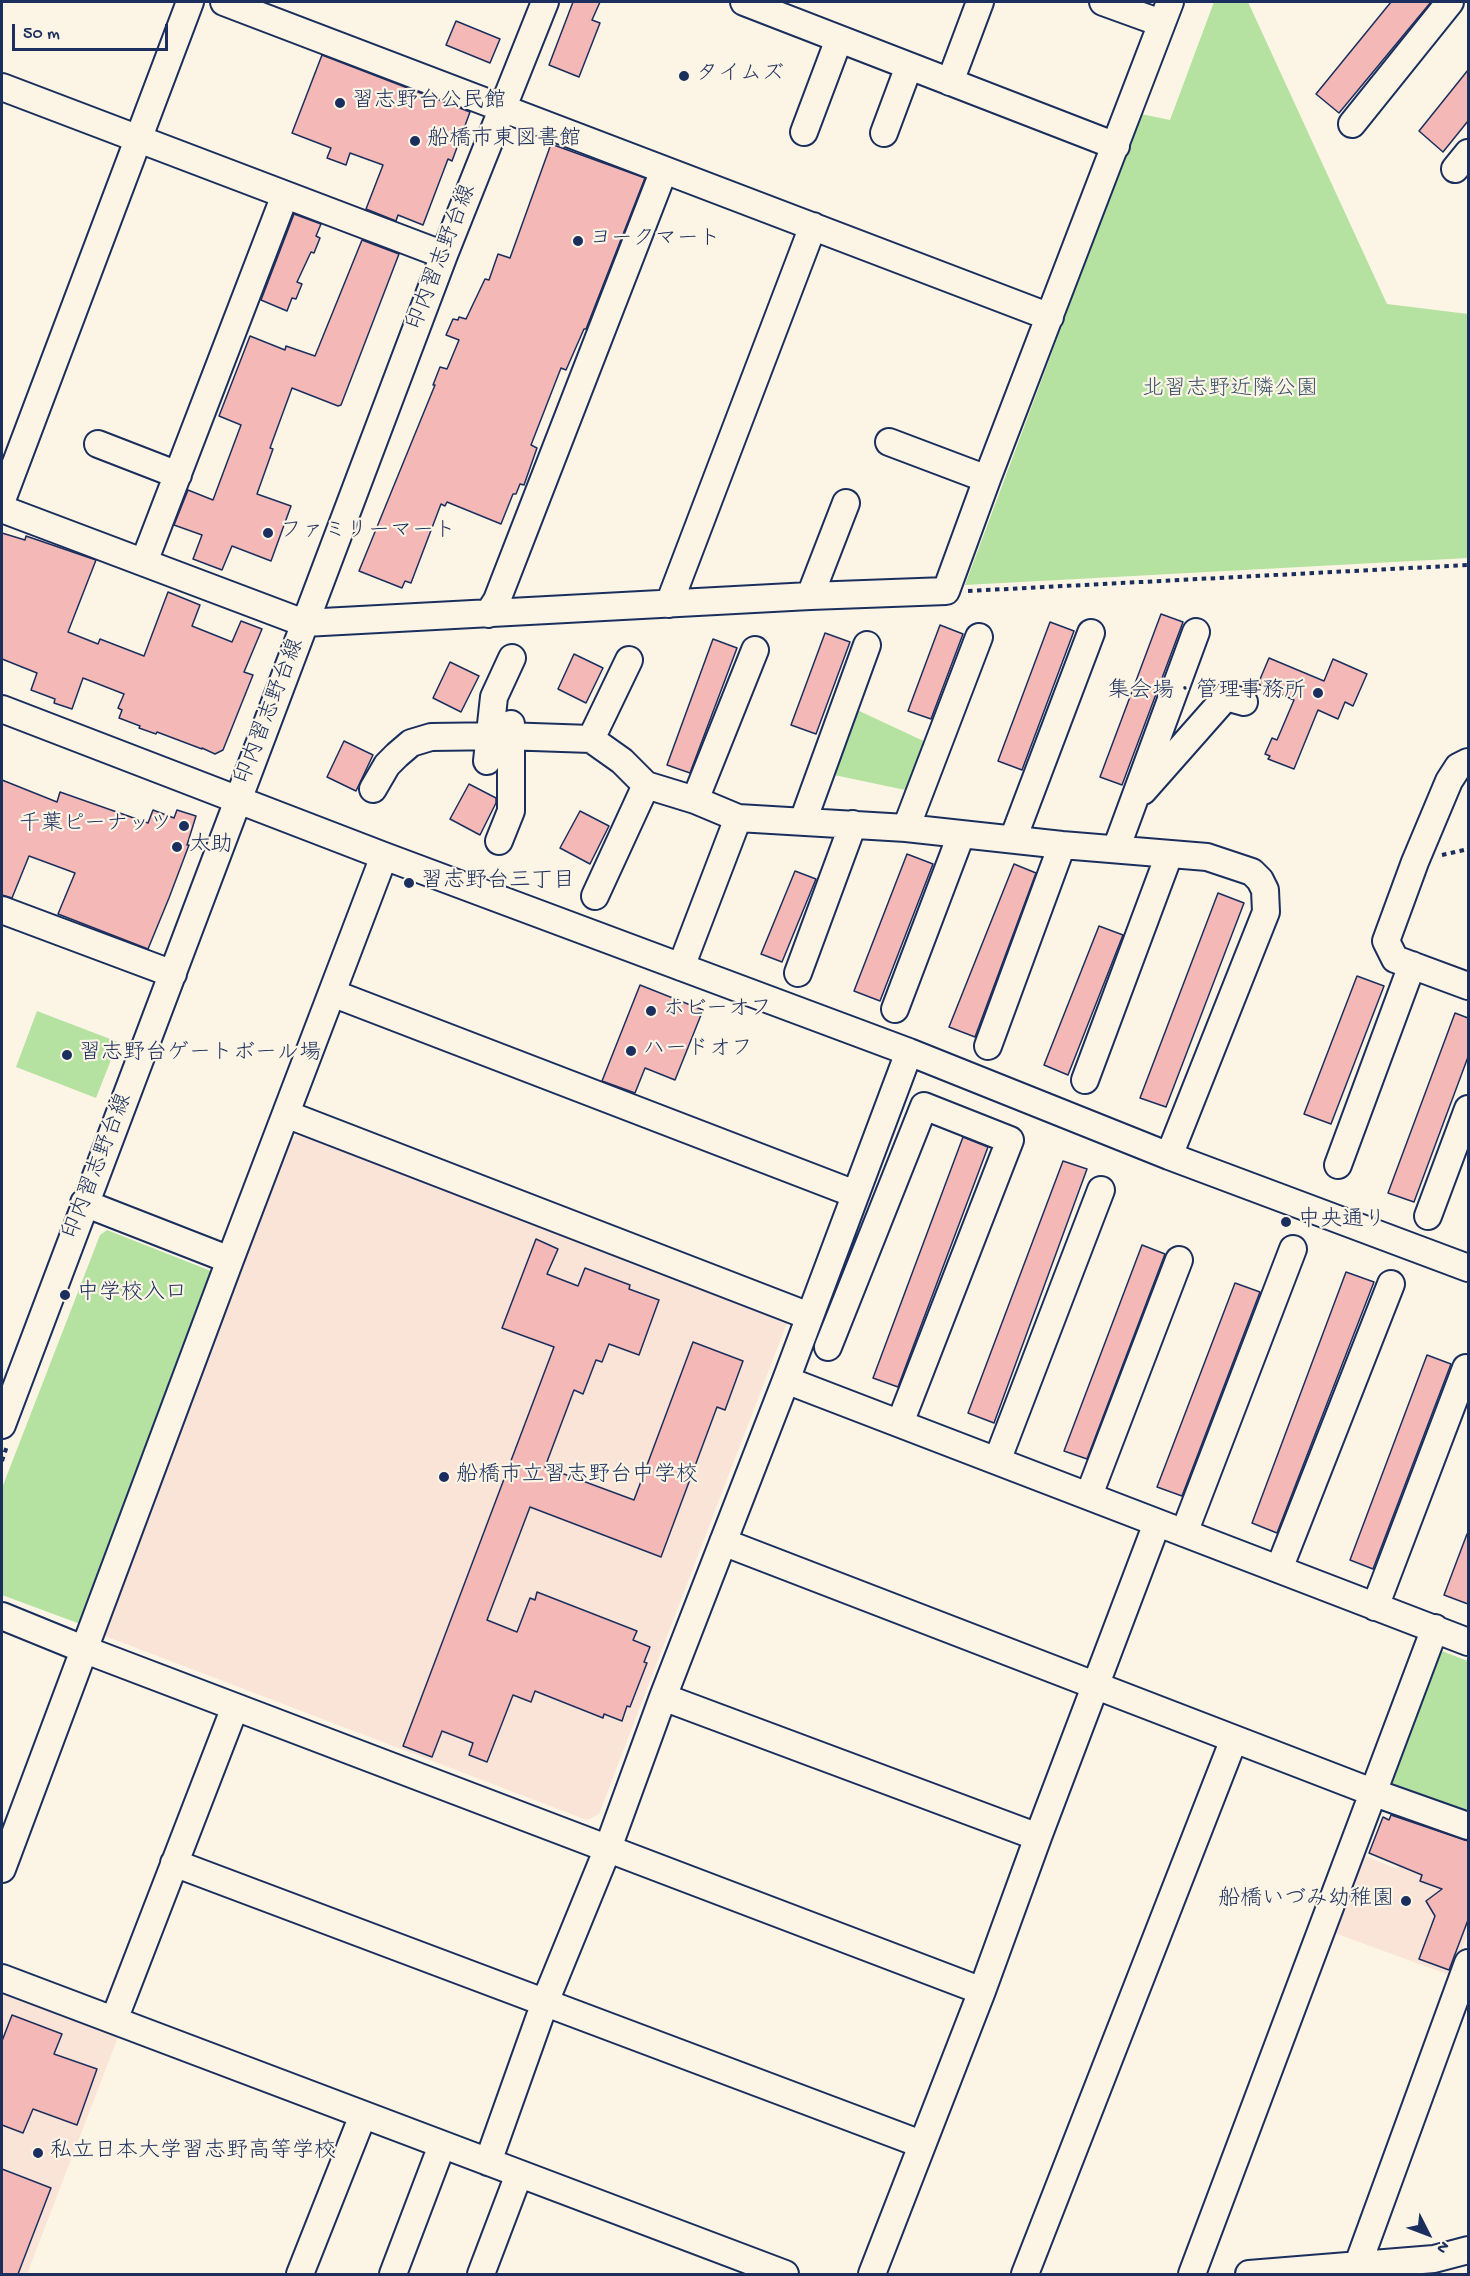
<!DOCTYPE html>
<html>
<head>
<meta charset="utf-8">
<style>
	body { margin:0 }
	#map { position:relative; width:1470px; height:2276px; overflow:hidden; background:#fcf5e5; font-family:"Gochi Hand",sans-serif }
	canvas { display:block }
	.frame { position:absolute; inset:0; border:3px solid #1b2f5e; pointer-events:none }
	.north { position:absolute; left:1398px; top:2204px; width:60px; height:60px; -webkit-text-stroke:4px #fcf5e5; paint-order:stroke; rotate:132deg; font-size:16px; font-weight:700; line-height:24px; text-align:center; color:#1b2f5e }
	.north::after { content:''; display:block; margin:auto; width:21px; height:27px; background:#1b2f5e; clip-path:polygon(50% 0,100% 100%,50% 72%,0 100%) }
	.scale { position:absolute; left:12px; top:24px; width:156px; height:27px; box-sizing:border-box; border:3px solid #1b2f5e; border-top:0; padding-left:8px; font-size:18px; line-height:21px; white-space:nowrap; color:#1b2f5e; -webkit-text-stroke:4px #fcf5e5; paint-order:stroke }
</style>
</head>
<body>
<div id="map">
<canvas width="1470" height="2276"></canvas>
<div class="frame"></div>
<div class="north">N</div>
<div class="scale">50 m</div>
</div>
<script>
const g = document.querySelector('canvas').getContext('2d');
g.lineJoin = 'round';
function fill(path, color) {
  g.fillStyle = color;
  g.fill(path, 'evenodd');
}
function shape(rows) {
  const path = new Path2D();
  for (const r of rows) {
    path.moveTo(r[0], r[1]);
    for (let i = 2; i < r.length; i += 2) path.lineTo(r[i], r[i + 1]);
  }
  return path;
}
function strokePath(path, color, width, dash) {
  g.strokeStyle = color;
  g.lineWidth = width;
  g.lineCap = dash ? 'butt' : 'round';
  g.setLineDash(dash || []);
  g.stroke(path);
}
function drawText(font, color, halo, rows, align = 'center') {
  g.font = font + ' "Gochi Hand","Klee One",sans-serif';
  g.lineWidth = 4.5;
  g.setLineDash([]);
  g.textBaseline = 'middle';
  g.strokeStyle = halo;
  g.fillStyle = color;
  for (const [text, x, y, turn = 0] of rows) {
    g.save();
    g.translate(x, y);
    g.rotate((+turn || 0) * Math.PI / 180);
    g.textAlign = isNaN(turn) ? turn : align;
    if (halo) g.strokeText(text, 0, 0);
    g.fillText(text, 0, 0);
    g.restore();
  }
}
const built = shape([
	[302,1132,788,1320,599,1814,587,1820,100,1634,289,1139],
	[1418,1818,1468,1836,1468,1933,1452,1976,1332,1932,1360,1854,1397,1869],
	[2,1985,120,2032,27,2274,2,2274]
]);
const green = shape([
	[1214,2,1248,2,1387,304,1468,314,1468,558,965,585,1141,114,1170,120],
	[855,709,930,744,915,792,834,775],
	[37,1011,118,1042,96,1098,16,1067],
	[107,1230,211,1271,217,1278,83,1625,2,1595,2,1488,100,1235],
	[1434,1648,1468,1661,1468,1816,1389,1785]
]);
const building = shape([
	[573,2,600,2,592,20,600,23,579,77,549,65,573,2],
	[1391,2,1431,2,1339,113,1316,94,1391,2],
	[456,21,500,39,490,63,446,45,456,21],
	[322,55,470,112,452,161,448,159,423,225,398,215,396,221,366,209,383,165,350,153,346,165,327,158,331,148,292,133,322,55],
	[1468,70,1468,121,1443,152,1419,131,1468,70],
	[551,144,645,178,586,329,584,329,566,370,561,368,531,445,537,448,524,485,520,484,516,494,513,494,501,524,447,502,445,506,441,504,411,583,405,581,402,588,359,571,435,385,433,385,440,367,447,369,459,340,446,335,453,319,458,320,459,317,466,319,485,279,489,280,498,254,510,258,551,144],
	[294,214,321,224,316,236,320,238,314,253,311,252,297,282,302,284,296,299,292,298,287,311,261,300,294,214],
	[362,240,399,254,341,405,338,406,292,388,270,448,273,449,257,494,291,506,271,561,232,546,222,570,193,559,202,535,174,525,188,490,213,500,241,425,219,416,250,336,285,350,286,346,315,356,362,240],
	[2,533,25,540,26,536,96,560,68,632,98,644,100,639,144,656,168,592,200,605,192,626,232,642,241,621,262,629,244,672,253,675,223,750,215,754,202,748,202,749,157,732,156,734,139,728,140,726,119,718,122,710,118,708,124,694,83,678,72,709,54,703,55,699,31,690,37,673,2,659,2,533],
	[1161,614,1183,622,1122,785,1100,777,1161,614],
	[1050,622,1074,631,1022,770,998,761,1050,622],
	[940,625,963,634,931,719,908,711,940,625],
	[825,633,850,642,816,734,791,725,825,633],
	[713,639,737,648,690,773,667,765,713,639],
	[574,654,603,668,586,703,558,689,574,654],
	[1269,658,1324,681,1333,659,1367,674,1353,706,1345,702,1338,719,1318,710,1294,769,1268,759,1270,756,1265,754,1272,738,1277,740,1294,700,1258,684,1269,658],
	[450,662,479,676,461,712,433,698,450,662],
	[344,741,373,755,356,791,327,777,344,741],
	[2,780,57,802,60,792,148,823,153,810,174,818,177,810,196,816,187,845,189,845,169,898,148,949,58,914,75,873,29,856,12,898,2,895,2,780],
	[469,784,496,798,496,803,480,835,450,819,469,784],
	[580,811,609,826,590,864,560,848,580,811],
	[907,854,933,864,880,1001,854,991,907,854],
	[1014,864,1036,873,975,1037,949,1027,1014,864],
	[795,871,816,879,782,962,761,954,795,871],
	[1218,893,1244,903,1166,1107,1140,1098,1218,893],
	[1099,926,1123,935,1068,1075,1044,1065,1099,926],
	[1357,976,1384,986,1331,1124,1304,1114,1357,976],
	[640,985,703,1010,675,1080,645,1068,635,1093,602,1081,640,985],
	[1455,1013,1468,1018,1468,1057,1414,1202,1388,1193,1455,1013],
	[963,1137,988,1147,898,1387,873,1378,963,1137],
	[1063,1161,1087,1169,994,1423,968,1413,1063,1161],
	[536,1239,558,1249,547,1274,578,1286,585,1268,630,1285,629,1289,659,1300,639,1355,609,1344,602,1362,596,1360,583,1394,574,1390,545,1467,634,1500,693,1342,743,1361,725,1410,717,1407,661,1557,530,1507,487,1620,517,1632,530,1598,535,1600,537,1592,637,1631,633,1640,650,1647,644,1662,647,1663,630,1707,627,1706,622,1721,604,1714,603,1718,535,1691,531,1702,513,1695,487,1762,469,1755,473,1743,442,1731,432,1757,403,1746,554,1347,502,1328,536,1239],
	[1142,1245,1165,1254,1087,1459,1064,1451,1142,1245],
	[1346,1272,1374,1282,1277,1533,1252,1523,1346,1272],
	[1235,1283,1260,1292,1182,1496,1157,1487,1235,1283],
	[1427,1355,1451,1364,1373,1569,1350,1560,1427,1355],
	[1467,1534,1468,1534,1468,1604,1444,1595,1467,1534],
	[1391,1815,1468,1841,1468,1920,1449,1970,1419,1959,1435,1916,1426,1901,1442,1889,1420,1881,1422,1875,1369,1853,1383,1817,1389,1820,1391,1815],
	[12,2015,62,2034,54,2054,97,2069,77,2125,33,2109,23,2133,2,2125,2,2041,12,2015],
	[2,2169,51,2188,18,2274,2,2274,2,2169]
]);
const path = shape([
	[968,591,1468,565],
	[1442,855,1468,849],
	[2,1461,7,1446]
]);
const minor = shape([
	[224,2,1050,317],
	[744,2,1116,146],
	[1103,2,1161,23],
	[950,82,980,2],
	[2,87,444,255],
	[1352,124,1450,2],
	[804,132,839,39],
	[884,133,909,66],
	[1455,169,1468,153],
	[889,442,987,479],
	[98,444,178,475],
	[2,500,190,2],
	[2,509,304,623,810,596,946,591,987,479,1170,2],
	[144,562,285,195],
	[810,596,846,503],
	[669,604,813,226],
	[488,614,497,600,664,170],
	[2,709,384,856,909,1052,1169,1156,1468,1268],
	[591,739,629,660],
	[487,761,494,697,512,658],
	[1468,762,1458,767,1449,781,1415,862,1386,941,1395,959,1468,986],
	[373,789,387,765,397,755,411,743,431,737,504,736,591,739,622,761,646,785,695,800,738,818,906,828,1062,845,1207,857,1252,872,1260,880,1265,890,1266,912,1169,1156],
	[1143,791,1226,697,1244,702],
	[695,800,755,650],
	[803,821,867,645],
	[906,828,979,637],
	[1013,839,1091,633],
	[499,841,511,811,511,724],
	[1116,849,1196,632],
	[595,896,646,785],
	[2,910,173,974],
	[681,967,738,818],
	[798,973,853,824],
	[332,993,855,1194],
	[895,1009,961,835],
	[988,1046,1062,845],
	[1085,1080,1169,855],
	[286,1114,809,1316],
	[1338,1165,1412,965],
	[84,1203,230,1260],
	[1428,1216,1468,1109],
	[828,1347,924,1106,1010,1140,900,1423],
	[786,1380,1468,1642],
	[2,1425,444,255,545,2],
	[997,1461,1101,1190],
	[1089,1495,1179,1260],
	[1184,1533,1293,1249],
	[723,1542,1372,1792,1468,1826],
	[1279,1569,1391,1284],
	[1375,1607,1466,1368],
	[2,1616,83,1649,982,1991],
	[663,1697,1038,1837],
	[174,1863,921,2144],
	[2,1869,230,1260,384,856],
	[2,1978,785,2274],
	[114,2020,235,1707],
	[488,2162,545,2002,608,1848,663,1697,786,1380,909,1052],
	[1357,2267,1468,1963],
	[300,2274,363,2115],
	[393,2274,442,2145],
	[481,2274,519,2174],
	[872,2274,982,1991,1038,1837,1157,1523],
	[1025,2274,1234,1739],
	[1192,2274,1435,1628],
	[1249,2274,1434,2259,1468,2250]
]);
const markers = [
	[684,76,6,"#1b2f5e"],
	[340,103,6,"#1b2f5e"],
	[415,141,6,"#1b2f5e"],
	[578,241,6,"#1b2f5e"],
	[268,533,6,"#1b2f5e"],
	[1318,693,6,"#1b2f5e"],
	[184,826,6,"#1b2f5e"],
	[177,847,6,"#1b2f5e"],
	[409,883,6,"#1b2f5e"],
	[651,1011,6,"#1b2f5e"],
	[631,1051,6,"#1b2f5e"],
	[67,1055,6,"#1b2f5e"],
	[1286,1222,6,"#1b2f5e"],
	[65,1295,6,"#1b2f5e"],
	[444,1477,6,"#1b2f5e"],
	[1406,1901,6,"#1b2f5e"],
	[38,2153,6,"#1b2f5e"]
];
const poiNames = [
	["タイムズ",696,76],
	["習志野台公民館",352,103],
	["船橋市東図書館",427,141],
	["ヨークマート",590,241],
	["ファミリーマート",280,533],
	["集会場・管理事務所",1306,693,"right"],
	["千葉ピーナッツ",172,826,"right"],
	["太助",189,847],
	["習志野台三丁目",421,883],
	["ホビーオフ",663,1011],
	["ハードオフ",643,1051],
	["習志野台ゲートボール場",79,1055],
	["中央通り",1298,1222],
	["中学校入口",77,1295],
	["船橋市立習志野台中学校",456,1477],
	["船橋いづみ幼稚園",1394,1901,"right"],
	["私立日本大学習志野高等学校",50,2153]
];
const streetNames = [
	["印内習志野台線",443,258,-69],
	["印内習志野台線",271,712,-69],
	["印内習志野台線",99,1167,-69]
];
const parkNames = [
	["北習志野近隣公園",1230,391]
];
fill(built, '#fae3d7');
fill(green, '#b5e2a0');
fill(building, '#f4b8b7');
strokePath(building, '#1b2f5e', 1.5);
strokePath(minor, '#1b2f5e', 30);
strokePath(path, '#1b2f5e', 4, [4.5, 4.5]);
strokePath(minor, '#fcf5e5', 26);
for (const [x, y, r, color] of markers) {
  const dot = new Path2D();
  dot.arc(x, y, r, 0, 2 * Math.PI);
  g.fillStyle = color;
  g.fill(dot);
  strokePath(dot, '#fcf5e5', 2);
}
drawText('22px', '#1b2f5e', '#fcf5e5', poiNames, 'left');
drawText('22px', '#1b2f5e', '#fcf5e5', streetNames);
drawText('22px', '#3a536b', '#fcf5e5', parkNames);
</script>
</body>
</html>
